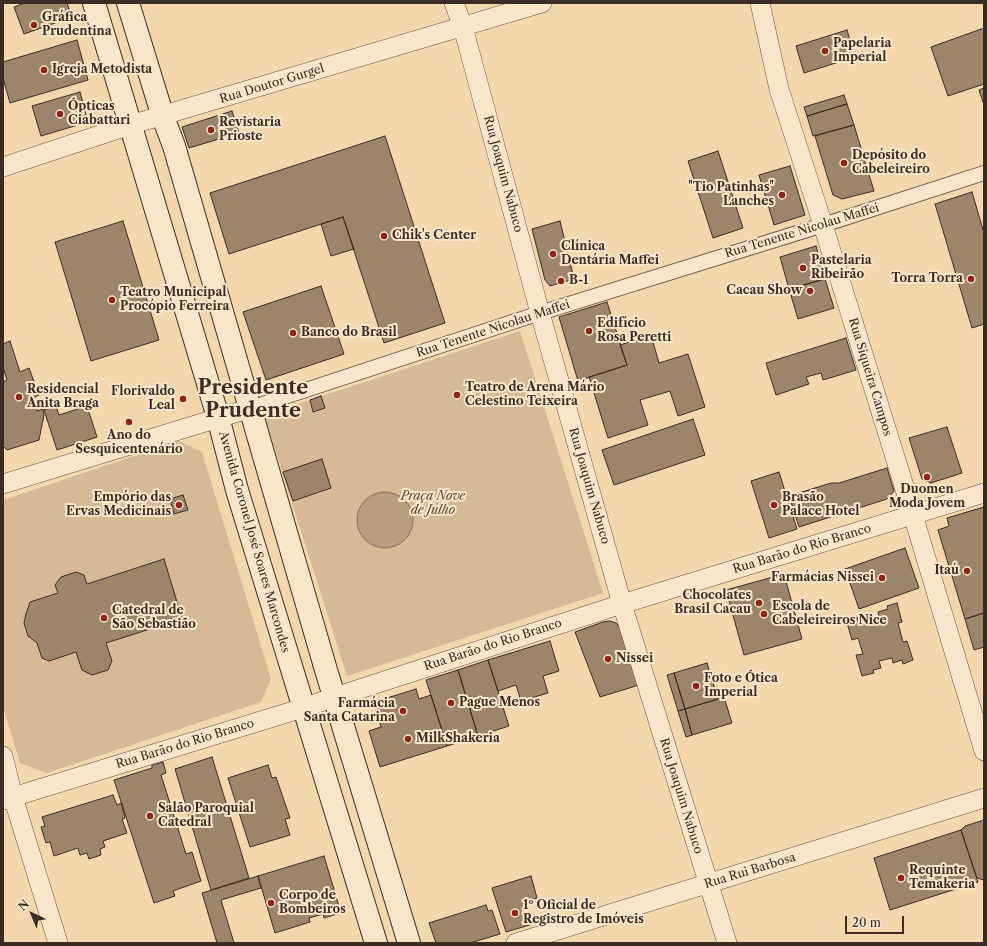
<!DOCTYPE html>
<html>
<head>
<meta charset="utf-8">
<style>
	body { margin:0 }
	#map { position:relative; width:987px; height:946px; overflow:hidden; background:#f3d8ac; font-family:"Libre Caslon Text",serif }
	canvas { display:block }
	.frame { position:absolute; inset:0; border:4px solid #3b2d24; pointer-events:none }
	.north { position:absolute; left:12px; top:894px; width:40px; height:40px; -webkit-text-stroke:3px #f7e6c9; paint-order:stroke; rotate:316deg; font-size:11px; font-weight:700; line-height:16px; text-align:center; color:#3b2d24 }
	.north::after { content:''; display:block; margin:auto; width:14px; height:18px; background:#3b2d24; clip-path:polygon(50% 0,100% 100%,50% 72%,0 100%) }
	.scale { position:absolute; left:845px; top:916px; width:59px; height:18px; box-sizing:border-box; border:2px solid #3b2d24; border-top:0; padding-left:5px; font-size:12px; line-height:14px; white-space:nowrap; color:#3b2d24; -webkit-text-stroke:3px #f7e6c9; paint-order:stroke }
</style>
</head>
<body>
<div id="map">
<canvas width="987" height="946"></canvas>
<div class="frame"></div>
<div class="north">N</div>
<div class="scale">20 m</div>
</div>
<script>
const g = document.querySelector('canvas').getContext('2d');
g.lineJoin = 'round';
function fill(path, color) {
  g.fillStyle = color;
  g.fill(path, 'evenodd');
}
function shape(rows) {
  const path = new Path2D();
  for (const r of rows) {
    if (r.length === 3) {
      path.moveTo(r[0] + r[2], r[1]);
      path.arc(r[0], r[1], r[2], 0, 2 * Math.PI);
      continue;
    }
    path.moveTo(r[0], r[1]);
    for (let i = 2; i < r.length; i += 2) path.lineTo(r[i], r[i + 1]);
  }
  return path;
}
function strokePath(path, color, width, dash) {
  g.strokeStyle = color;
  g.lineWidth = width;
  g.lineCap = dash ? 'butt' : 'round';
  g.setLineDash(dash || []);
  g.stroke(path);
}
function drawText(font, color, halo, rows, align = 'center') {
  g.font = font + ' "Libre Caslon Text",serif';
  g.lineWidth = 4;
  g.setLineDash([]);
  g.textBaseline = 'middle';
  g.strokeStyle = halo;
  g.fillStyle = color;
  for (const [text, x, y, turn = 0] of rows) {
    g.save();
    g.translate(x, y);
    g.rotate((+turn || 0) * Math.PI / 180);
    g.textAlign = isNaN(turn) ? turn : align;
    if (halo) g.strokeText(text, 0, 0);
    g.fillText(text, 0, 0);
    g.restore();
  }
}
const green = shape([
	[520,331,603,593,347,676,264,415],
	[179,441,202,452,271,679,261,702,47,773,20,763,3,707,3,500]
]);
const water = shape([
	[385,520,28]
]);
const building = shape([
	[25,3,67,3,72,17,24,34,14,7,25,3],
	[984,28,984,84,948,96,931,47,984,28],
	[847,30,855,57,804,73,796,46,847,30],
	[77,40,88,80,10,103,3,78,3,62,77,40],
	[984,88,984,105,979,90,984,88],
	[80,92,88,122,41,136,32,106,80,92],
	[844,95,847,104,807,116,804,107,844,95],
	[847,104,854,125,813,136,807,116,847,104],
	[232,111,239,133,189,148,182,127,232,111],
	[854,125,874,191,842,199,833,195,815,136,854,125],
	[385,136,445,323,384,343,343,217,229,254,210,193,385,136],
	[718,151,743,228,713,238,688,161,718,151],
	[790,166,805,215,774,225,759,175,790,166],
	[972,192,984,233,984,324,972,328,935,204,972,192],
	[343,217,354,249,331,256,321,224,343,217],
	[123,221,159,340,91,361,55,242,123,221],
	[560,221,574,279,550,286,545,280,532,229,560,221],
	[816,246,825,279,789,289,780,257,816,246],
	[825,279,834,308,798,319,789,289,825,279],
	[321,286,344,354,266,380,243,312,321,286],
	[607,302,627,365,578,381,559,317,607,302],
	[651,335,659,363,688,354,705,407,678,416,670,391,640,400,648,425,608,438,589,377,627,365,620,345,651,335],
	[846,338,856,370,823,380,821,373,806,377,809,384,776,395,766,363,846,338],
	[10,341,20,372,29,368,39,395,33,398,37,405,37,411,43,409,44,415,39,440,7,450,3,446,3,382,7,380,3,367,3,344,10,341],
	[321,396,325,408,313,412,310,400,321,396],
	[56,406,59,415,87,406,97,437,57,450,44,410,56,406],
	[693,419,705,455,614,485,602,450,693,419],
	[947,427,962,473,931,483,922,479,909,438,947,427],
	[322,459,331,488,293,501,283,472,322,459],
	[887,468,894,491,887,499,799,527,789,496,831,483,839,483,887,468],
	[779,472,797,529,769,538,751,481,779,472],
	[183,495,188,510,174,514,170,499,183,495],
	[984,507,984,613,965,619,938,530,949,526,947,518,984,507],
	[905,548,919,588,859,609,845,569,905,548],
	[164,559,184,625,168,630,166,624,106,643,112,661,108,670,92,675,82,670,76,652,49,661,42,658,37,643,28,636,24,623,26,614,30,602,58,593,55,585,61,577,76,572,84,575,87,584,164,559],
	[784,574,802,639,744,655,726,590,784,574],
	[897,603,902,622,898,623,903,642,907,641,913,660,903,664,902,660,893,663,892,658,879,661,881,668,873,670,874,673,862,676,856,655,863,654,858,638,852,640,846,620,857,617,858,620,866,617,867,620,879,616,878,612,888,609,887,606,897,603],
	[984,613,984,647,974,650,965,619,984,613],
	[610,621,616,623,622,631,639,685,600,697,575,632,603,622,610,621],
	[550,641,559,671,543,676,548,693,521,701,516,685,498,691,488,660,550,641],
	[488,660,509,726,478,736,458,670,488,660],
	[707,663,718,699,685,709,674,673,707,663],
	[458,670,478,736,447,746,426,680,458,670],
	[674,673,685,709,678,711,667,675,674,673],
	[416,689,419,699,431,695,447,746,380,767,369,731,381,727,374,702,416,689],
	[724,697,732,723,692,735,685,709,724,697],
	[685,709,692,735,686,737,678,711,685,709],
	[212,757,249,878,211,890,175,769,212,757],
	[163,762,166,773,161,775,186,854,192,852,201,881,173,891,175,896,154,903,114,780,152,768,152,765,163,762],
	[268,765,272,778,276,777,290,818,285,819,290,835,250,847,228,778,268,765],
	[113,795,117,805,121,803,125,818,122,819,127,833,103,841,105,847,100,849,101,855,89,859,87,853,80,855,78,848,54,856,50,842,46,843,41,827,45,826,42,817,113,795],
	[984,820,984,880,977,878,961,830,965,826,984,820],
	[961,830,978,882,890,910,874,858,961,830],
	[324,856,341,913,324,918,323,914,309,918,310,922,275,933,258,876,324,856],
	[258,876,261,888,221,900,234,943,217,943,202,893,258,876],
	[531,876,537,898,526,902,533,924,506,932,492,888,531,876],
	[486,905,488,911,492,910,500,934,470,943,436,943,429,923,486,905]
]);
const pedestrian = shape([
	[251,408,540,313,823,225,984,173]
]);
const minor = shape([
	[454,3,463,27,540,313,622,604,727,943],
	[760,3,779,89,823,225,913,515,984,751],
	[3,167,130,125,542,3],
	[3,484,251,408],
	[3,756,13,797,58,943],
	[3,800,303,708,335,697,622,604,984,493],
	[516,943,984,798]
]);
const secondary = shape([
	[94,3,218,417,237,490,376,943],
	[128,3,163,117,174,146,326,670,409,943]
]);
const markers = [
	[34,25,4,"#8f2418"],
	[825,51,4,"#8f2418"],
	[44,70,4,"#8f2418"],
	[60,114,4,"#8f2418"],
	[211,130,4,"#8f2418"],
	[844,163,4,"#8f2418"],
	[782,195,4,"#8f2418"],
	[384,236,4,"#8f2418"],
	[553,254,4,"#8f2418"],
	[803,268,4,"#8f2418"],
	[971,279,4,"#8f2418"],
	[561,281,4,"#8f2418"],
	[810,291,4,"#8f2418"],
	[112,300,4,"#8f2418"],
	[589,331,4,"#8f2418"],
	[293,333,4,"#8f2418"],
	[457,395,4,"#8f2418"],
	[19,397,4,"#8f2418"],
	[183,399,4,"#8f2418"],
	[129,422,4,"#8f2418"],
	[927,477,4,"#8f2418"],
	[179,505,4,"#8f2418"],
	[774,505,4,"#8f2418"],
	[967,571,4,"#8f2418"],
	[882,578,4,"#8f2418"],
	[759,603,4,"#8f2418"],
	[764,614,4,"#8f2418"],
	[104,618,4,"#8f2418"],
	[608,659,4,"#8f2418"],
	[696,686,4,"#8f2418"],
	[451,703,4,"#8f2418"],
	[403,711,4,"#8f2418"],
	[408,739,4,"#8f2418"],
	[150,816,4,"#8f2418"],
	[901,878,4,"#8f2418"],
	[271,903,4,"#8f2418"],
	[515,913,4,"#8f2418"]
];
const poiNames = [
	["Gráfica",42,18],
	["Prudentina",42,32],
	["Papelaria",833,44],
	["Imperial",833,58],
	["Igreja Metodista",52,70],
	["Ópticas",68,107],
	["Ciabattari",68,121],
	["Revistaria",219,123],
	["Prioste",219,137],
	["Depósito do",852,156],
	["Cabeleireiro",852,170],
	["\"Tio Patinhas\"",774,188,"right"],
	["Lanches",774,202,"right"],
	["Chik's Center",392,236],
	["Clínica",561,247],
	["Dentária Maffei",561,261],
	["Pastelaria",811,261],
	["Ribeirão",811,275],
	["Torra Torra",963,279,"right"],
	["B-1",569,281],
	["Cacau Show",802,291,"right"],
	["Teatro Municipal",120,293],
	["Procópio Ferreira",120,307],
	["Edifício",597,324],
	["Rosa Peretti",597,338],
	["Banco do Brasil",301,333],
	["Teatro de Arena Mário",465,388],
	["Celestino Teixeira",465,402],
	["Residencial",27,390],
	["Anita Braga",27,404],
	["Florivaldo",175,392,"right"],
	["Leal",175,406,"right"],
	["Ano do",129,436,"center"],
	["Sesquicentenário",129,450,"center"],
	["Duomen",927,490,"center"],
	["Moda Jovem",927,504,"center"],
	["Empório das",171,498,"right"],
	["Ervas Medicinais",171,512,"right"],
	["Brasão",782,498],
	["Palace Hotel",782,512],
	["Itaú",959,571,"right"],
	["Farmácias Nissei",874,578,"right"],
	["Chocolates",751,596,"right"],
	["Brasil Cacau",751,610,"right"],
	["Escola de",772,607],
	["Cabeleireiros Nice",772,621],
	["Catedral de",112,611],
	["São Sebastião",112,625],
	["Nissei",616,659],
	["Foto e Ótica",704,679],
	["Imperial",704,693],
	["Pague Menos",459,703],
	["Farmácia",395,704,"right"],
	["Santa Catarina",395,718,"right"],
	["MilkShakeria",416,739],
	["Salão Paroquial",158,809],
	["Catedral",158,823],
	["Requinte",909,871],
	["Temakeria",909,885],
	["Corpo de",279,896],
	["Bombeiros",279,910],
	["1º Oficial de",523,906],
	["Registro de Imóveis",523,920]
];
const streetNames = [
	["Rua Doutor Gurgel",272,84,-17],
	["Rua Joaquim Nabuco",503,174,75],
	["Rua Tenente Nicolau Maffei",802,231,-17],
	["Rua Tenente Nicolau Maffei",493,329,-18],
	["Rua Siqueira Campos",870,377,73],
	["Rua Joaquim Nabuco",589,486,74],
	["Avenida Coronel José Soares Marcondes",254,542,74],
	["Rua Barão do Rio Branco",802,549,-17],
	["Rua Barão do Rio Branco",493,645,-18],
	["Rua Barão do Rio Branco",185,744,-17],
	["Rua Joaquim Nabuco",681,796,73],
	["Rua Rui Barbosa",750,871,-17]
];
const parkNames = [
	["Praça Nove",433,497],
	["de Julho",433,511]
];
const townNames = [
	["Presidente",253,388],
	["Prudente",253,411]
];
fill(green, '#d4bb95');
fill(water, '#b49e7e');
strokePath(water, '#84715a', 1);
fill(building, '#9b866b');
strokePath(building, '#3b2d24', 1);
strokePath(pedestrian, '#695846', 16);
strokePath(minor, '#695846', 20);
strokePath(secondary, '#3b2d24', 24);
strokePath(pedestrian, '#f7e6c9', 14);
strokePath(minor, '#f7e6c9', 19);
strokePath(secondary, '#f7e6c9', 22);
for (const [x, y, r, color] of markers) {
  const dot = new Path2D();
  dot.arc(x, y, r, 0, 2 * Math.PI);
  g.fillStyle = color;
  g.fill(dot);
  strokePath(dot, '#f7e6c9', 1.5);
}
drawText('bold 12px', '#3b2d24', '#f7e6c9', poiNames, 'left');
drawText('12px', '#3b2d24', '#f7e6c9', streetNames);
drawText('italic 12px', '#5a493b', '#f7e6c9', parkNames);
drawText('bold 20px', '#3b2d24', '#f7e6c9', townNames);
</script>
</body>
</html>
